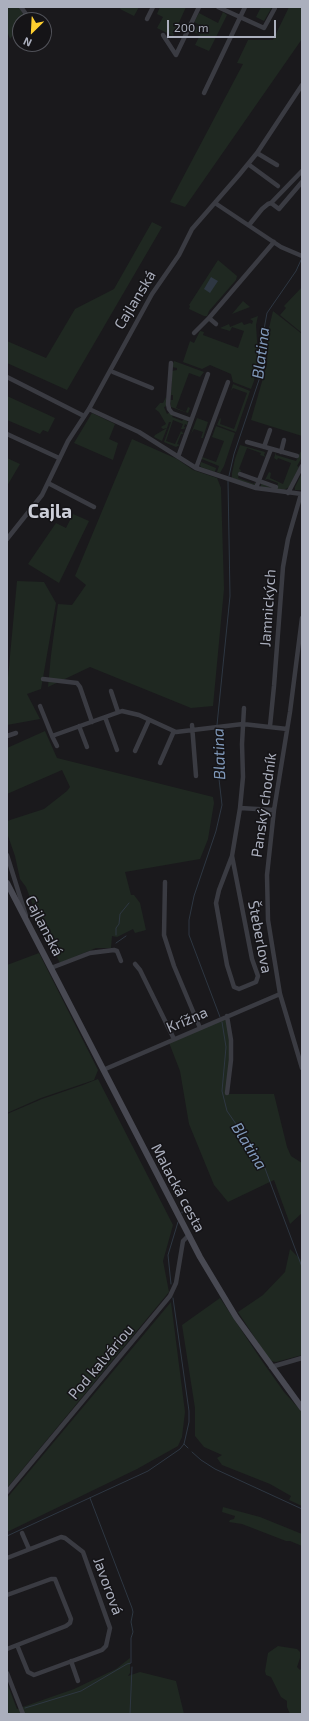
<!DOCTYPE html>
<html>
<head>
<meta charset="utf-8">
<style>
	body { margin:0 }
	#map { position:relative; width:309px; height:1721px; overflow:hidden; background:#1a191c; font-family:"Exo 2",sans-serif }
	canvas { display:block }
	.frame { position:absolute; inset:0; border:8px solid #abafbd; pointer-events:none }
	.north { position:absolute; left:12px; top:12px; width:40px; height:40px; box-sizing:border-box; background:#151417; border:1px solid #515259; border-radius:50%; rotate:204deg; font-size:11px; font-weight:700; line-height:16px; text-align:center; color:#abafbd }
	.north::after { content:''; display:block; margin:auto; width:14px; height:18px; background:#ffcf2f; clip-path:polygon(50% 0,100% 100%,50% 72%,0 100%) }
	.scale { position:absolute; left:167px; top:20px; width:109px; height:18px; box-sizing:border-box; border:2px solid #abafbd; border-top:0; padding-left:5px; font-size:12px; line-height:14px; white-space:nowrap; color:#abafbd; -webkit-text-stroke:3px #151417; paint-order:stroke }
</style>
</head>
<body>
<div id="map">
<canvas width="309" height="1721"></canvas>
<div class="frame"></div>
<div class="north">N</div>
<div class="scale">200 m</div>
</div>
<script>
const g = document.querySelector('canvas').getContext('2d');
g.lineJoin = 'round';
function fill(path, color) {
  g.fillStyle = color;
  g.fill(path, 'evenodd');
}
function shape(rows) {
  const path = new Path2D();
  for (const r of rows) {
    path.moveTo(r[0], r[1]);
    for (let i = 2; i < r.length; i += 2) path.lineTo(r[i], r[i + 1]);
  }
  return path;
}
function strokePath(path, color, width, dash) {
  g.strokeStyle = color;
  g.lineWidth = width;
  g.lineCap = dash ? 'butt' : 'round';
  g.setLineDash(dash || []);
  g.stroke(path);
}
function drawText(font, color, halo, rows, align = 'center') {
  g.font = font + ' "Exo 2",sans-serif';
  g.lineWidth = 3;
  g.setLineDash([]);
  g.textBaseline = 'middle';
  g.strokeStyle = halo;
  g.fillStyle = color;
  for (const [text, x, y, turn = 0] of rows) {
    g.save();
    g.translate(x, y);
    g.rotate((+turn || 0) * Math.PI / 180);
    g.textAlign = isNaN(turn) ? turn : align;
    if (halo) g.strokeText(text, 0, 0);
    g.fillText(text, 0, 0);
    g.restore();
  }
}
const green = shape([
	[7,7,19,7,26,19,20,20,20,27,10,39,7,31],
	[121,7,139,7,134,16,120,9],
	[160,7,186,7,173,36,157,28,163,17,157,14],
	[261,7,272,7,264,21,256,17],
	[289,7,302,7,302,39,185,207,170,202,243,64,237,63,248,40,273,40],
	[223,12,227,15,209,51,195,45,200,35,194,32,198,24,194,22,199,13,218,23],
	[152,222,162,227,67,390,7,363,7,341,46,358,75,309,114,289],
	[218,260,237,276,236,280,209,311,207,316,204,316,189,309,190,306,189,305],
	[302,287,302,333,280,315,286,308,284,306],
	[243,301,250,307,232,314],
	[273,311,302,334,302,436,251,420,267,364,268,332],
	[258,316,256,325,258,355,254,381,251,389,233,382,231,374,210,365,202,369,183,362,190,341,194,343,200,331,204,332,203,335,238,348,244,331,232,327,230,331,220,328,229,324,230,327,242,322,244,325,250,323,252,324,253,321,250,319],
	[174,361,204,372,200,377,189,373,176,408,186,412,188,407,190,408,188,413,171,407,170,400,173,400,173,395,171,395,172,371,177,370,177,368,172,367],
	[233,384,250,391,236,432,217,425,220,418,221,419,220,424,234,429,247,393,233,388,231,391],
	[7,396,55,418,48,432,43,430,40,434,7,420],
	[166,397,167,406,164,407,167,414,170,412,173,415,172,417,182,421,184,419,188,422,187,425,185,424,184,427,186,428,183,429,181,429,183,424,173,420,166,441,175,444,181,431,184,434,181,434,177,444,180,445,176,447,164,442,171,422,169,422,167,428,163,429,161,427,166,424,159,412,155,409,160,403,163,403],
	[92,413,115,424,109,439,118,443,113,460,74,443],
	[197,418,208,422,203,438,201,438,203,432,194,429,191,434],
	[216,426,235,433,224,466,220,473,217,472,219,466,202,459,202,457,216,462,224,441,212,437],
	[167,428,162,441,154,437,155,435],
	[132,439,177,459,193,470,217,478,221,488,224,589,213,706,191,708,90,667,48,687,51,655,58,604,72,605,86,585,75,576],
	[240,445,265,452,264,455,266,457,260,455,261,453,247,448,239,469,241,470,238,478,254,484,255,482,255,485,232,478,232,473,235,459],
	[302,449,302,457,297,466,299,467,289,487,284,490,271,489,261,487,261,484,262,483,271,488,272,486,277,487,278,483,267,479,265,480,269,472,271,473,270,478,283,484,291,463,278,458,277,460,274,458,276,452,276,455,296,461],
	[7,458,20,464,7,486],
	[201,462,216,468,215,472,201,467,200,465],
	[302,473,302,490,295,490,295,487],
	[73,514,89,521,59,583,28,564,56,523,66,528],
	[17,581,44,582,56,603,41,689,27,694,40,719,7,725,7,688],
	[45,731,57,758,213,797,214,803,208,839,200,859,125,872,131,895,134,895,140,903,146,930,135,933,133,929,117,937,112,936,111,948,96,948,60,963,39,921,26,887,20,879,15,856,7,833,7,821,44,809,67,791,70,787,62,770,7,794,7,748],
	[39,953,98,1070,94,1080,41,1098,7,1113,7,965],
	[226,1017,231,1040,227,1093,229,1094,274,1094,287,1147,291,1156,302,1163,302,1213,290,1224,274,1180,228,1202,214,1185,189,1124,180,1071,168,1040],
	[98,1079,173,1225,163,1261,169,1292,7,1488,7,1114,42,1099,83,1085],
	[290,1249,302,1261,302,1355,276,1362,270,1361,238,1312,263,1295,285,1272],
	[220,1298,262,1361,284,1392,302,1412,302,1506,289,1500,291,1496,270,1484,222,1465,217,1458,222,1455,204,1447,195,1436,195,1408,182,1325],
	[171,1302,185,1412,182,1437,178,1446,137,1469,7,1532,7,1498],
	[223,1507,260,1517,302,1534,302,1546,290,1541,286,1541,242,1524,229,1522,230,1520,234,1519,235,1516,222,1512],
	[278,1646,297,1649,300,1652,300,1658,297,1667,300,1670,302,1668,302,1714,290,1714,287,1707,287,1701,281,1697,271,1677,266,1675,265,1671,268,1653],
	[130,1658,130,1673,128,1676,140,1672,176,1681,184,1714,7,1714,7,1683,17,1709,74,1689,116,1669]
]);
const water = shape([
	[211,277,218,281,210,293,204,289]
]);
const stream = shape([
	[229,476,234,454,261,374,262,340,267,313,296,271,301,260],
	[217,725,230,596,228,481],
	[216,730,216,753,222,805,216,831,194,896,189,920,189,935,220,1017],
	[116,935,116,928,119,924,120,914,129,903],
	[116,943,126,936],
	[222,1022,226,1047,222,1091,227,1111,263,1163,302,1267],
	[182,1213,182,1212],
	[171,1284,168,1255,178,1222],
	[184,1444,188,1448],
	[192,1452,201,1460,215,1469,302,1509],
	[7,1536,148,1471,180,1449,184,1444,189,1422,189,1411,173,1298],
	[25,1708,81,1691,127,1664,131,1663,131,1638,133,1632,131,1622,133,1612,132,1608,90,1498],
	[130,1714,132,1667]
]);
const street = shape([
	[21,7,26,14],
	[218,7,264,28,275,8],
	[147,19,153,7],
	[163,35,176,55,199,7],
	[204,93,245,7],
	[257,153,277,165],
	[248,164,278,186],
	[215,203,281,247,302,256],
	[271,203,279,209,302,182],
	[249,225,262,209,268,204,271,203,302,171],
	[216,324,209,318,274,242],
	[194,333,209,318],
	[171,363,168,404,169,409,172,413,191,420],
	[113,372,152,388],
	[7,377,84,416],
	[89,409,139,432,196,468,256,488,302,494],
	[7,434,59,458],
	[247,442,297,456],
	[264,447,270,430],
	[281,452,284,440],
	[178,457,208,374],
	[196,468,228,382],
	[240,474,276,487],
	[48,483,94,507],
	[256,488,271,449],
	[288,493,302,466],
	[7,539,42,495,68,441,89,409,152,294,179,255,192,229,239,175,257,153,302,85],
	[302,618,290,712,274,810,267,875,268,920,280,994,302,1068],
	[43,679,77,683,80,687,92,722],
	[111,691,118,712],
	[40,706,52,736,122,711,139,715,176,732,243,724,287,729],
	[105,717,117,750],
	[192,725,196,776],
	[79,726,87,747],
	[270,726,274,686,283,567,288,539,301,494],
	[7,736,16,733],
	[52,736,57,746],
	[135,751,149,720],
	[160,763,174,731],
	[240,808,274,810],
	[7,855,26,916],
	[232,856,219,890,216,903,227,965,234,987,239,989,256,982,258,976,252,959,232,856,240,808,243,777,242,744,244,708],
	[165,882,164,935,174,966,200,1028],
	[135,964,140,970,174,1039],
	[51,968,90,953,114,950,117,951,121,961],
	[227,1016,231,1040,231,1060,227,1093],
	[103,1070,280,994],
	[271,1367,302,1358],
	[7,1492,170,1296,176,1283,183,1241,189,1235],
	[22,1533,29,1549],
	[7,1558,61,1537,65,1538,83,1552,110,1628,106,1646,102,1650,34,1675,28,1672,17,1645],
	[7,1595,51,1579,55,1579,71,1619,70,1623,66,1626,7,1649],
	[71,1661,78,1681],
	[7,1673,23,1714]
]);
const secondary = shape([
	[7,883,200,1257,236,1317,302,1408]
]);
const streetNames = [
	["Cajlanská",135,300,-59],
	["Jamnických",268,608,-86],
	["Panský chodník",264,805,-82],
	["Cajlanská",44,926,63],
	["Šteberlova",260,937,79],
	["Krížna",187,1020,-23],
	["Malacká cesta",178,1188,62],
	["Pod kalváriou",101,1362,-50],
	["Javorová",108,1586,70]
];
const waterNames = [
	["Blatina",261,353,-83],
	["Blatina",219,754,-92],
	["Blatina",249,1146,58]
];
const districtNames = [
	["Cajla",50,512]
];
fill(green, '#1f2821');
fill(water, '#2e3742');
strokePath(stream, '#2e3742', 1);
strokePath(street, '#3a3b42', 4.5);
strokePath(secondary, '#484952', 6);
drawText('15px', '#abafbd', '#151417', streetNames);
drawText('italic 16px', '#8099ba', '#151417', waterNames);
drawText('bold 19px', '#ccced8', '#151417', districtNames);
</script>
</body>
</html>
